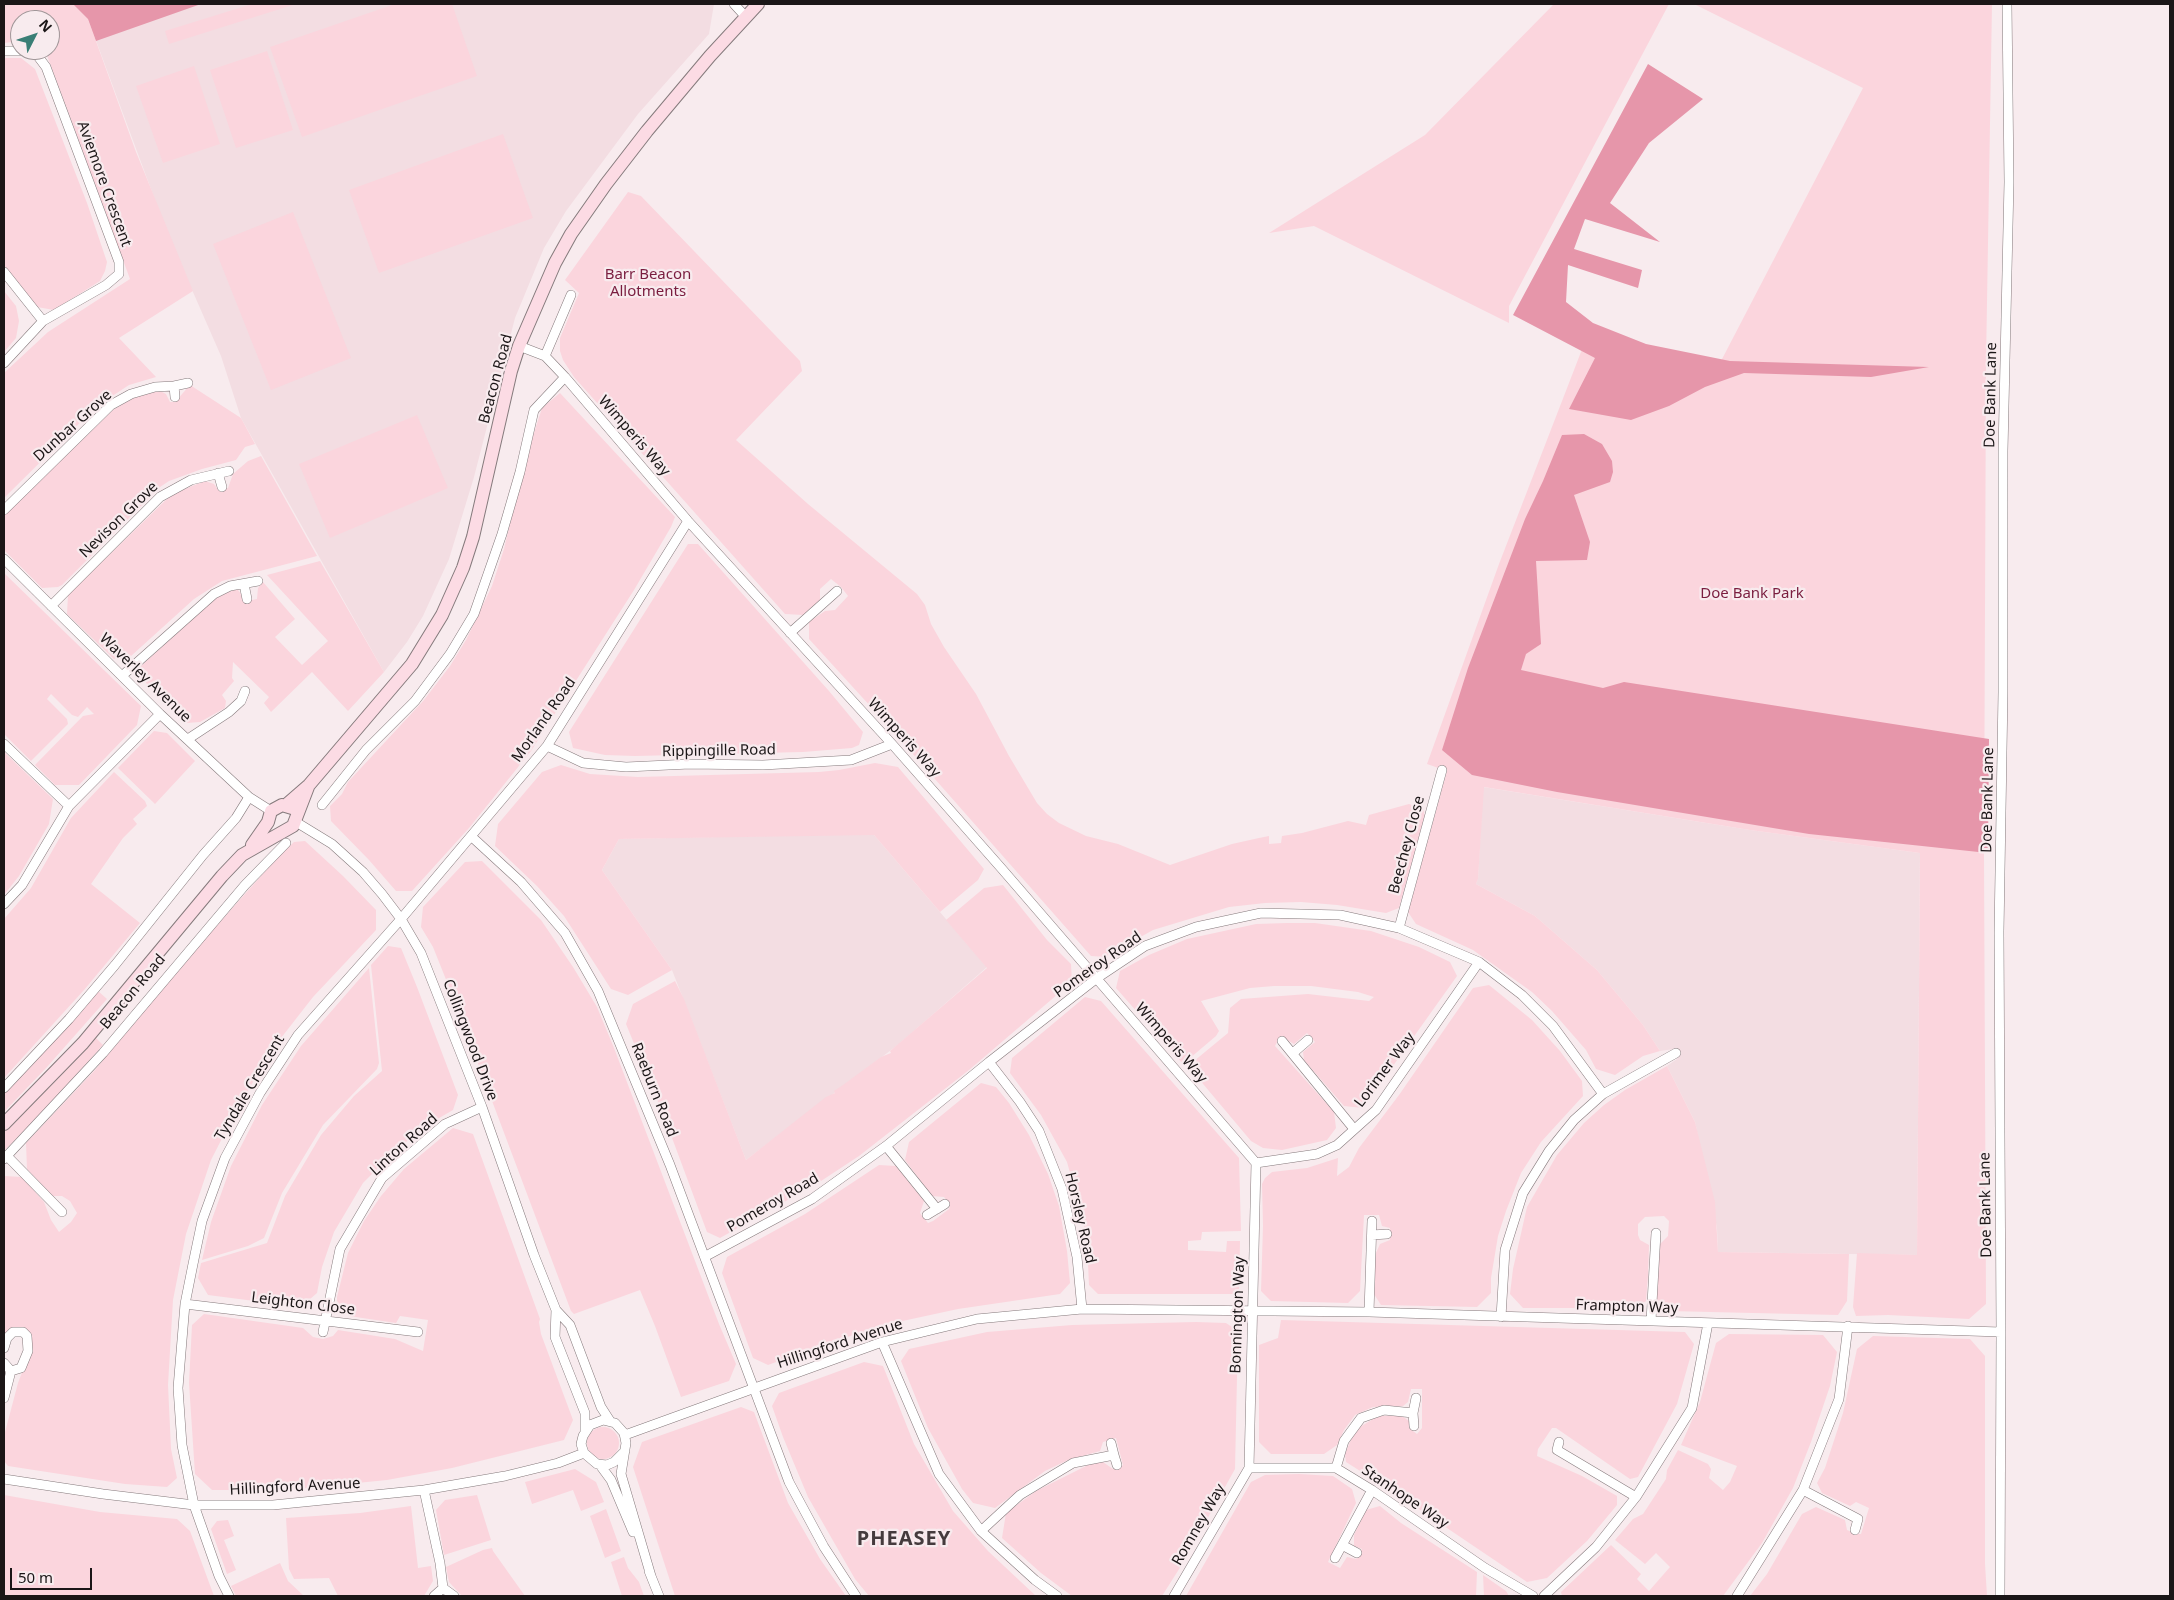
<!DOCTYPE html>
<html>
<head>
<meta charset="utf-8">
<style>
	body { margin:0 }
	#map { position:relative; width:2174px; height:1600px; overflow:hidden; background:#f8ebee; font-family:"Noto Sans",sans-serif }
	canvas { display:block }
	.frame { position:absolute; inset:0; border:5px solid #1b1617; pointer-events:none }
	.north { position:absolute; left:10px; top:10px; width:50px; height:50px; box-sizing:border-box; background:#f8ebee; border:1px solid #a09698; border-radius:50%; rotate:49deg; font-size:14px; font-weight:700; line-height:20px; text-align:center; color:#1b1617 }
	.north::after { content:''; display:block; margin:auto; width:18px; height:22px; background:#3a7f76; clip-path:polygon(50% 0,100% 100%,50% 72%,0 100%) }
	.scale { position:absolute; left:10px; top:1568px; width:82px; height:22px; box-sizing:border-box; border:2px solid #1b1617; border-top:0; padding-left:6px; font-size:15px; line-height:18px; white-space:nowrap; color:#1b1617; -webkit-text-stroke:4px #f8ebee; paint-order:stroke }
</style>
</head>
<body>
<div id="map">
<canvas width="2174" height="1600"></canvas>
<div class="frame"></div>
<div class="north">N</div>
<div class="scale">50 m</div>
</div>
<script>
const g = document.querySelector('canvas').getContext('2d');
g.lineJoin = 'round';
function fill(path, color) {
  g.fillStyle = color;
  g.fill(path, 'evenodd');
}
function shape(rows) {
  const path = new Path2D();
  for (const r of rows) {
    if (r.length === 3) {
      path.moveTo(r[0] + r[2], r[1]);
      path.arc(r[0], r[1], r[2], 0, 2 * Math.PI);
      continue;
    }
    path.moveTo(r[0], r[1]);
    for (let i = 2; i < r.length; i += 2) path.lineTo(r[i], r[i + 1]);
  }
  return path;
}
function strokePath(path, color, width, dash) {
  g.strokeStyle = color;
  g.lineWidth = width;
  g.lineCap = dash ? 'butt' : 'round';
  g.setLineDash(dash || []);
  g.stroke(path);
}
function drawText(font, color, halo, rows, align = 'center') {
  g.font = font + ' "Noto Sans",sans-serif';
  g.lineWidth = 4.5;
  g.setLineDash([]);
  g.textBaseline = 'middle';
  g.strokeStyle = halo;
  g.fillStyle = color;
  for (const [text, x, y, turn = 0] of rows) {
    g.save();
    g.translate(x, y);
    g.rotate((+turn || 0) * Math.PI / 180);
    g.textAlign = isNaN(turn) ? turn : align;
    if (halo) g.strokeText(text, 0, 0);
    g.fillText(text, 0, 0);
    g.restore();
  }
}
const built = shape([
	[73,4,714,4,709,34,638,114,566,211,544,248,515,318,474,477,449,559,423,616,407,642,384,672,241,418,221,356,168,235,88,19],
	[1483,787,1750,830,1920,853,1917,1255,1718,1252,1717,1228,1695,1122,1667,1066,1677,1059,1674,1049,1660,1051,1643,1025,1597,970,1535,916,1476,884,1478,879],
	[815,835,874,835,987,967,899,1044,746,1160,672,970,602,870,619,839]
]);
const green = shape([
	[4,4,73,4,88,19,136,152,193,291,119,338,156,377,129,385,97,406,4,498,4,373,48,332,130,279,45,50,50,50,50,20,20,20,20,41,4,43],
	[252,4,296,4,169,44,165,31],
	[395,4,452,4,477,76,302,137,270,47],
	[1554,4,1669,4,1509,306,1509,323,1314,226,1269,233,1425,135],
	[1694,4,1992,4,1986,362,1984,855,1986,1304,1969,1319,1888,1315,1856,1316,1853,1307,1857,1253,1917,1255,1920,853,1750,830,1484,787,1478,879,1476,884,1535,916,1597,970,1643,1025,1660,1051,1643,1056,1615,1075,1596,1069,1586,1050,1552,1011,1532,992,1473,950,1416,924,1408,912,1447,771,1427,764,1499,564,1586,339,1721,361,1863,88],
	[267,51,293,130,236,148,210,70],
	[4,58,21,58,35,69,87,203,107,262,105,271,100,281,54,310,37,307,4,265],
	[194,66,220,144,163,163,136,86],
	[503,134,533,218,379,273,349,190],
	[628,192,641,196,800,361,802,371,736,440,808,504,917,594,925,605,931,624,944,647,976,694,1009,756,1037,803,1047,814,1059,823,1086,836,1118,844,1170,865,1232,844,1259,838,1269,836,1269,844,1281,843,1282,836,1302,833,1348,821,1366,825,1369,815,1409,804,1423,809,1425,816,1399,908,1386,913,1337,905,1301,902,1265,903,1229,907,1153,930,1105,957,1091,956,882,719,809,639,809,622,825,611,835,610,848,596,841,587,831,579,820,589,820,600,803,615,785,614,574,377,563,360,560,351,560,338,579,293,565,280],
	[293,212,351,358,271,390,213,244],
	[4,291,16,306,19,321,16,338,4,352],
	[190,385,241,418,255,444,245,447,236,460,202,469,169,481,160,487,62,585,58,587,42,588,4,550,4,516,113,410,136,396,148,393,160,391,166,394,170,402,175,402],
	[560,393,675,517,671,527,634,590,531,751,469,828,412,891,396,891,369,860,331,821,330,806,342,794,348,782,424,700,450,666,466,640,492,586,504,549,524,464,542,408],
	[417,415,448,488,330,538,299,464],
	[261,456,317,556,222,581,194,599,131,656,114,659,67,614,68,595,172,494,205,481,214,484,219,491,228,488,233,474,248,461],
	[688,544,698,544,829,691,863,732,859,745,852,748,803,752,635,756,605,755,573,748,569,732],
	[320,561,384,672,348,711,312,672,271,712,264,703,269,697,233,662,232,678,234,681,222,695,226,701,225,708,200,722,187,723,141,678,141,666,220,594,237,589,247,601,257,599,258,588,263,582,295,619,275,637,302,665,328,641,267,575],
	[4,573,141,706,137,725,79,785,55,785,35,765,83,716,94,714,87,707,78,717,72,715,51,694,47,699,67,719,68,724,31,761,4,734],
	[154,731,167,733,195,761,155,804,118,768],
	[4,752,53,799,49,824,19,876,4,895],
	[875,763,898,767,984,869,978,880,940,912,874,835,619,839,602,870,672,970,628,995,611,989,564,916,537,886,495,846,498,824,542,772,561,765,590,774,638,777,819,772,839,770],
	[114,772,145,801,147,806,133,819,137,824,123,838,91,884,140,923,84,990,4,1078,4,919,31,888,71,818],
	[305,841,343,876,376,910,376,930,313,997,274,1047,237,1109,211,1160,186,1234,173,1300,168,1385,171,1449,177,1478,167,1487,125,1484,8,1466,4,1461,4,1436,18,1383,30,1351,21,1328,10,1329,4,1335,4,1176,22,1177,44,1202,51,1220,59,1232,71,1222,77,1213,70,1201,62,1196,52,1196,27,1169,26,1143,95,1070,196,949,277,858,294,842],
	[482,861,541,920,573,967,597,1007,614,1048,719,1324,736,1364,729,1381,681,1397,655,1326,640,1290,574,1314,571,1311,453,997,433,947,421,927,423,907,465,862],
	[1003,885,1047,940,1071,964,1072,982,969,1070,859,1156,818,1183,720,1238,707,1232,665,1119,626,1024,633,1004,675,981,684,999,746,1160,826,1097,835,1093,834,1091,843,1085,881,1057,891,1053,890,1051,987,968,946,920,984,888],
	[1287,923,1315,923,1371,931,1419,947,1450,962,1457,976,1363,1108,1344,1106,1304,1060,1303,1052,1315,1042,1307,1033,1294,1044,1282,1037,1277,1042,1275,1046,1334,1112,1336,1128,1327,1140,1282,1150,1263,1148,1251,1141,1188,1066,1228,1033,1230,1008,1241,999,1308,994,1369,1001,1374,997,1358,992,1311,986,1274,986,1250,988,1201,1001,1219,1031,1216,1036,1183,1064,1116,988,1120,971,1149,955,1187,939,1256,924],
	[388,946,401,948,417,987,458,1095,453,1110,434,1121,398,1148,363,1183,334,1232,322,1267,317,1293,301,1307,208,1295,198,1278,201,1263,267,1243,285,1196,321,1135,354,1096,382,1071,371,965],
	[369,968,379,1063,377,1069,323,1125,282,1193,264,1238,248,1246,202,1260,211,1222,231,1166,262,1105,301,1046],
	[1489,985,1532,1020,1560,1051,1582,1081,1583,1096,1541,1142,1521,1173,1506,1211,1498,1236,1491,1278,1491,1293,1477,1307,1381,1305,1372,1291,1375,1255,1380,1244,1390,1240,1390,1228,1382,1226,1379,1215,1364,1215,1360,1291,1348,1303,1271,1301,1261,1291,1263,1226,1262,1184,1265,1178,1272,1172,1307,1168,1338,1158,1337,1176,1349,1167,1359,1148,1399,1095,1473,988],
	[98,991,107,999,47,1067,4,1112,4,1094,48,1048],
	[1085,997,1101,1001,1239,1158,1241,1231,1202,1232,1201,1240,1188,1241,1188,1250,1226,1252,1227,1241,1240,1241,1239,1289,1233,1294,1098,1294,1089,1285,1087,1242,1083,1220,1067,1162,1041,1115,1010,1073,1012,1058],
	[93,1035,103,1045,49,1105,4,1151,4,1130,58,1076],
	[1667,1066,1695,1122,1715,1202,1718,1252,1849,1254,1847,1301,1838,1315,1668,1311,1656,1301,1659,1245,1668,1236,1669,1221,1664,1216,1645,1217,1638,1224,1638,1235,1640,1240,1649,1245,1648,1275,1646,1301,1637,1308,1523,1308,1510,1294,1513,1269,1527,1207,1557,1155,1584,1123,1604,1105,1625,1090],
	[981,1083,996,1087,1009,1103,1029,1135,1048,1174,1059,1206,1067,1251,1070,1283,1060,1294,958,1309,884,1325,814,1348,768,1365,753,1358,722,1273,727,1257,805,1214,879,1165,896,1166,924,1201,920,1213,928,1223,933,1221,949,1209,950,1205,944,1197,932,1196,905,1160,909,1142],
	[453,1128,473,1134,540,1319,539,1322,541,1334,573,1420,564,1440,452,1468,387,1480,287,1490,212,1490,195,1474,189,1383,192,1325,204,1314,303,1328,313,1337,323,1339,333,1336,338,1330,395,1339,423,1351,428,1320,400,1316,396,1323,349,1316,337,1301,337,1297,348,1253,364,1221,381,1196,404,1169],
	[1281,1320,1685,1332,1694,1344,1677,1404,1638,1477,1630,1479,1556,1428,1552,1428,1538,1449,1537,1456,1582,1476,1617,1496,1617,1505,1587,1541,1547,1578,1527,1582,1398,1495,1346,1462,1345,1454,1353,1435,1360,1427,1373,1419,1381,1416,1402,1416,1409,1421,1411,1424,1409,1428,1417,1434,1422,1428,1422,1389,1411,1389,1408,1402,1403,1406,1373,1407,1355,1415,1344,1430,1337,1445,1324,1454,1271,1454,1259,1442,1259,1345,1278,1338],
	[1196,1322,1226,1323,1238,1331,1235,1469,1181,1566,1162,1596,1072,1596,1041,1573,1002,1538,1006,1513,1036,1491,1090,1464,1103,1462,1113,1469,1120,1467,1123,1465,1116,1438,1103,1442,1100,1451,1068,1460,1045,1471,995,1508,973,1503,962,1489,928,1428,901,1361,909,1349,987,1332,1072,1325],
	[1729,1334,1823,1335,1837,1352,1830,1386,1811,1442,1793,1488,1762,1543,1723,1596,1562,1596,1561,1592,1611,1545,1641,1574,1637,1579,1649,1591,1670,1567,1656,1553,1645,1564,1615,1540,1633,1519,1643,1514,1666,1479,1667,1470,1678,1450,1708,1464,1711,1469,1709,1478,1723,1490,1730,1482,1737,1466,1681,1445,1700,1402,1716,1343],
	[1873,1336,1970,1339,1985,1356,1985,1564,1987,1596,1750,1596,1767,1574,1802,1514,1816,1507,1845,1520,1847,1530,1856,1534,1861,1534,1869,1508,1856,1502,1850,1506,1822,1493,1817,1483,1825,1468,1843,1413,1857,1349],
	[864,1362,883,1366,914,1444,953,1511,988,1551,1036,1596,869,1596,855,1579,808,1497,783,1437,772,1406,779,1393],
	[741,1407,754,1412,788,1503,820,1559,846,1596,675,1596,633,1467,642,1442],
	[603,1443,16],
	[575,1469,596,1482,604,1502,581,1511,573,1490,532,1504,525,1482],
	[1299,1474,1333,1476,1352,1489,1356,1503,1328,1562,1340,1568,1347,1557,1356,1559,1362,1549,1354,1546,1354,1535,1366,1510,1380,1506,1401,1523,1477,1572,1476,1596,1186,1596,1251,1482,1265,1475],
	[4,1495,100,1512,177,1519,190,1531,214,1596,4,1596],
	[477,1495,491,1540,444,1555,436,1510,445,1500],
	[411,1506,418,1568,431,1566,433,1581,424,1596,338,1596,329,1578,294,1579,289,1569,286,1518,360,1513],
	[606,1509,621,1551,605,1558,590,1516],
	[228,1520,234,1536,224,1540,236,1570,227,1574,211,1529,217,1521],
	[492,1548,493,1551,525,1596,462,1596,449,1582,446,1567,483,1550],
	[624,1557,628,1568,639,1582,644,1596,622,1596,611,1562],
	[280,1563,288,1581,304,1596,236,1596,231,1586],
	[1483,1575,1506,1591,1509,1596,1484,1596]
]);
const forest = shape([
	[73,4,201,4,96,41,88,19],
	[1648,64,1703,99,1649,143,1610,203,1660,242,1585,219,1574,249,1642,270,1638,288,1568,265,1566,302,1593,323,1646,344,1730,361,1929,367,1871,377,1744,373,1705,387,1669,406,1631,420,1569,409,1595,358,1513,315],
	[1584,434,1602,444,1612,461,1613,472,1610,482,1574,495,1590,542,1587,560,1536,561,1541,644,1526,654,1521,670,1603,688,1624,682,1989,739,1988,853,1809,834,1557,792,1472,775,1442,750,1468,668,1525,519,1543,481,1562,435]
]);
const street = shape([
	[734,4,745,16],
	[4,51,25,51,37,55,46,67,119,262,119,274,106,285,43,321,4,363],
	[4,272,43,321],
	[519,346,545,356,565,377,688,521,892,744,1002,869,1256,1163],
	[545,356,571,295],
	[174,386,175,397],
	[218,473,222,487],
	[4,510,111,405,131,394,155,387,174,386,188,383],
	[4,559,160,714,249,797,271,811],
	[244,584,247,599],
	[51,606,160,497,191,480,229,471],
	[790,633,837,591],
	[123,675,214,594,230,586,258,581],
	[188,739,229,712,241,701,245,691],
	[4,744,69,806],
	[547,746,583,763,626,767,690,764,763,765,851,760,892,744],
	[322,805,366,750,415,701,450,654,474,614,502,534,520,472,534,410,565,377],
	[296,822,332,844,363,872,382,894,401,919,421,953,482,1107,534,1255,556,1310,570,1325,601,1407,610,1421],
	[472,837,521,882,565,933,598,991,670,1165,789,1482,824,1547,856,1596],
	[4,904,22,885,69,806,160,714],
	[1399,928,1442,770],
	[1282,1041,1354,1129],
	[1293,1053,1308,1040],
	[989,1062,1020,1102,1039,1131,1062,1189,1077,1257,1082,1309],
	[4,1088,69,1019,115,965,203,855,236,818,249,797],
	[886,1146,937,1209],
	[7,1156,62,1212],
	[4,1159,103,1053,245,885,286,843],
	[1256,1163,1317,1154,1337,1145,1376,1110,1479,962],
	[927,1215,945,1204],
	[1372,1235,1387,1234],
	[706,1256,812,1199,886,1146,989,1062,1097,978,1145,946,1196,927,1261,913,1340,915,1399,928,1479,962,1522,995,1553,1026,1603,1094],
	[185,1304,418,1332],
	[556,1310,555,1337,585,1413,585,1431],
	[1369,1312,1372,1221],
	[1501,1317,1505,1250,1523,1193,1549,1151,1574,1120,1603,1094,1676,1053],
	[1651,1321,1656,1233],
	[323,1332,340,1249,382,1178,445,1124,482,1107],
	[882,1342,939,1474,981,1531,1035,1580,1057,1596],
	[4,1348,7,1338,13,1332,23,1332,27,1336,28,1351,21,1368,11,1371,4,1363],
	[4,1398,11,1371],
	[1413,1413,1416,1398],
	[625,1435,882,1342,977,1319,1082,1309,1369,1312,2001,1332],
	[1559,1442,1557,1450,1636,1497],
	[1111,1443,1114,1455],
	[625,1451,614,1462,607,1465,597,1464,584,1453,581,1444,583,1436,590,1425,603,1420,615,1423,624,1433,626,1443,621,1474,651,1576],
	[600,1465,611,1480,633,1532],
	[1249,1468,1336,1468,1372,1490,1485,1568,1533,1596],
	[1336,1468,1344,1441,1361,1418,1384,1410,1413,1413,1414,1426],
	[4,1479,103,1494,194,1505,273,1505,424,1490,505,1476,558,1463,584,1453],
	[424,1490,440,1563,443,1588,454,1596],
	[1803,1490,1858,1519,1855,1530],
	[981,1531,1020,1495,1073,1463,1114,1455,1117,1465],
	[1342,1545,1357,1553],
	[1335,1558,1372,1490],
	[649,1571,659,1596],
	[229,1596,219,1576,194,1505,182,1445,178,1388,185,1304,193,1264,202,1221,225,1158,260,1093,298,1035,401,919,547,746,688,521],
	[434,1596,443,1588],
	[1174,1596,1249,1468,1256,1163],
	[1544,1596,1596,1547,1636,1497,1692,1408,1708,1323],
	[1737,1596,1803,1490,1839,1399,1848,1326],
	[2000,1596,2001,1332,1999,932,2003,692,2003,451,2009,182,2007,4]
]);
const secondary = shape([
	[286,805,309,785,412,664,442,615,463,568,473,537,511,371,519,346,555,263,571,234,606,184,647,131,710,56,758,4],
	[252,845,268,822,271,811,282,805,292,808],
	[4,1124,83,1043,222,876,242,855,293,826,308,787]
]);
const streetNames = [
	["Aviemore Crescent",104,184,70],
	["Beacon Road",496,379,-75],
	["Doe Bank Lane",1991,395,-89],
	["Dunbar Grove",73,426,-42],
	["Wimperis Way",634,436,49],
	["Nevison Grove",119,520,-44],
	["Waverley Avenue",145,678,44],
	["Morland Road",544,720,-55],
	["Wimperis Way",904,738,48],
	["Rippingille Road",719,751,-1],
	["Doe Bank Lane",1988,800,-89],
	["Beechey Close",1407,845,-75],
	["Pomeroy Road",1098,965,-35],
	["Beacon Road",133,992,-50],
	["Collingwood Drive",470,1040,69],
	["Wimperis Way",1171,1043,49],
	["Lorimer Way",1385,1070,-53],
	["Tyndale Crescent",250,1088,-59],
	["Raeburn Road",654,1090,68],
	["Linton Road",404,1145,-42],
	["Pomeroy Road",773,1203,-30],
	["Doe Bank Lane",1986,1205,-91],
	["Horsley Road",1080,1218,77],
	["Leighton Close",303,1304,7],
	["Frampton Way",1627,1307,2],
	["Bonnington Way",1238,1315,-88],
	["Hillingford Avenue",840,1344,-18],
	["Hillingford Avenue",295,1487,-3],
	["Stanhope Way",1405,1497,34],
	["Romney Way",1199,1525,-60]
];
const parkNames = [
	["Barr Beacon",648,275],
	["Allotments",648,292],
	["Doe Bank Park",1752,594]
];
const districtNames = [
	["PHEASEY",904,1539]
];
fill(built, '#f3dde2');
fill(green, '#fbd5dd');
fill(forest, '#e696aa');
strokePath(street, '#857a7c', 10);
strokePath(secondary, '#857a7c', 14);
strokePath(street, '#fff', 9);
strokePath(secondary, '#fcdbe4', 12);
drawText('15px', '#1b1617', '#f8ebee', streetNames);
drawText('15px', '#7a1d3f', '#f8ebee', parkNames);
g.letterSpacing = '1px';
drawText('bold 20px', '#453b3d', '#f8ebee', districtNames);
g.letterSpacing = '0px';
</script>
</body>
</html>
